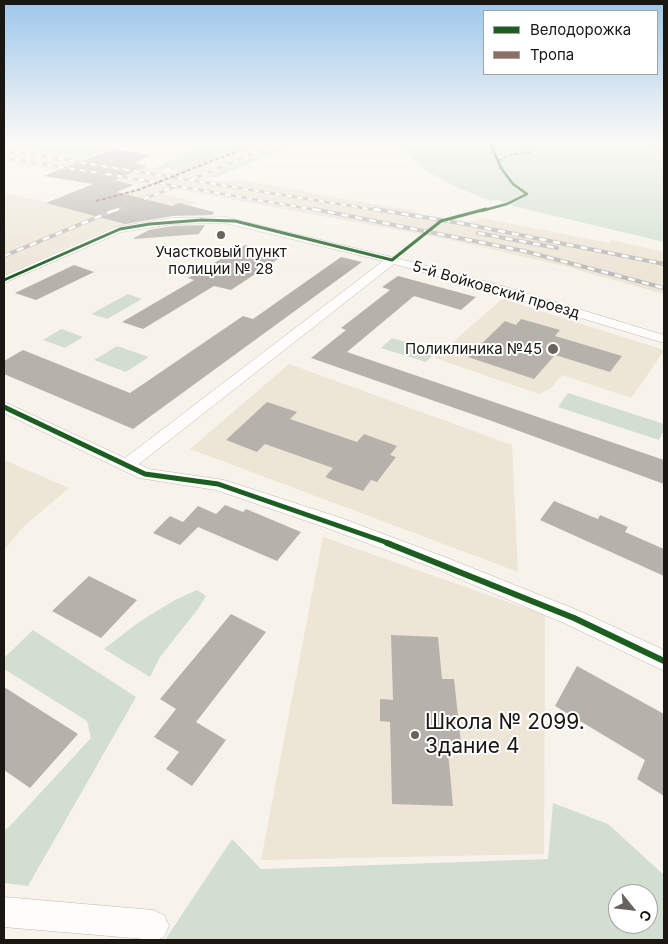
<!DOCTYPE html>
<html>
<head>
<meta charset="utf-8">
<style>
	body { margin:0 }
	#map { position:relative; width:668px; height:944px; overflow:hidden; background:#f7f3ea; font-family:Inter,sans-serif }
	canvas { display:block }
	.frame { position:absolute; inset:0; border:5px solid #1a1712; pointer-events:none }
	.legend { position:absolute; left:483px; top:10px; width:175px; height:65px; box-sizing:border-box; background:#fff; border:1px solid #a3a2a0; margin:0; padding:6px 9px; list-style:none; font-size:15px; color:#1a1712 }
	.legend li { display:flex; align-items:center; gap:10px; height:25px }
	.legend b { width:25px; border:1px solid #a3a2a0 }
	.north { position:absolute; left:608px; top:884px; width:50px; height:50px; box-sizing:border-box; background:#fff; border:1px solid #a3a2a0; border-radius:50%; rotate:119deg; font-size:14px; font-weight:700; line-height:20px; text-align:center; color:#1a1712 }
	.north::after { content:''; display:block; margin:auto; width:18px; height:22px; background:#67645e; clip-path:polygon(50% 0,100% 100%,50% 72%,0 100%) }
</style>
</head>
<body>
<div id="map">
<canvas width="668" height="944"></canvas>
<div class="frame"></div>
<ul class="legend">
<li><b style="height:6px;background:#1b5e20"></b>Велодорожка</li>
<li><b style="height:6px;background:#8d6e63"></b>Тропа</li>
</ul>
<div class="north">С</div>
</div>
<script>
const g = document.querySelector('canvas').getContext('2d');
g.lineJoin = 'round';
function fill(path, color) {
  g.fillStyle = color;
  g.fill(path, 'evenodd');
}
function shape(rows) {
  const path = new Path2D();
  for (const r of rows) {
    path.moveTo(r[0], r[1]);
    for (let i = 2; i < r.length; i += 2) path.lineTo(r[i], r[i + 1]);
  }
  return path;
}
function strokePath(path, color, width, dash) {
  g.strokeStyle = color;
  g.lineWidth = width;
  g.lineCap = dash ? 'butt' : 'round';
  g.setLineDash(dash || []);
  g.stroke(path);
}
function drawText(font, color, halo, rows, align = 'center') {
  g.font = font + ' Inter,sans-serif';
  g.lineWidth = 4;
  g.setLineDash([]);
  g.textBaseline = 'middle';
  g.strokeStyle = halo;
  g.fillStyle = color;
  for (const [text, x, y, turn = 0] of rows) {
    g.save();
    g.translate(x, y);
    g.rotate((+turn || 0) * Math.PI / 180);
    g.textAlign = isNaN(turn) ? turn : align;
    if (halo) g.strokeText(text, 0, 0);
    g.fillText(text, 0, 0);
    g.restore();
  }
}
const built = shape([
	[257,143,289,143,204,178,224,182,234,179,241,180,311,192,312,194,412,210,419,214,469,222,483,218,609,243,612,240,664,252,664,294,564,266,446,239,175,189,164,194,197,202,175,212,105,230,4,275,4,193,65,206,113,197,141,185,4,162,4,147,88,157,178,174],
	[502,299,664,350,664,351,631,398,562,375,551,388,539,394,435,358],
	[289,364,512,445,518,572,190,449],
	[4,460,69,488,24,526,4,550],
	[323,537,545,615,544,854,261,860]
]);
const green = shape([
	[4,143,85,143,118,146,88,157,4,147],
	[203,143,256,143,179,173,168,168,162,170,152,169,208,145],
	[289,143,299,143,217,177,205,177],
	[395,143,664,143,664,242,517,207,497,200,491,201,456,187,429,172,407,155],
	[128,294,142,299,107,319,91,314],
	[61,329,62,329,83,337,65,348,43,340],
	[392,338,437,352,426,362,381,348],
	[117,346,149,357,126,372,94,360],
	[568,393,664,424,664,430,659,440,558,407],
	[197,590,206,596,198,609,160,657,150,677,104,649,139,622,175,600],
	[33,630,136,697,28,886,4,883,4,830,8,828,91,738,87,721,4,669,4,658],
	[553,803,608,824,664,875,664,940,165,940,232,839,261,869,548,859],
	[618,894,648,894,648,924,618,924]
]);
const building = shape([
	[114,149,153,155,134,163,148,166,114,180,134,185,117,192,172,206,179,203,214,212,212,215,173,216,125,224,46,203,93,184,43,176],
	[205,225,199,234,134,239,134,238,149,230,148,230,173,226],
	[245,245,284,255,231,290,214,286,143,329,122,322,194,280,188,278],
	[341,257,362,262,133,429,4,374,4,361,23,350,130,393,243,316,253,319],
	[74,265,94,272,36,300,15,293],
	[398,276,476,297,461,310,414,296,347,352,664,460,664,484,489,420,311,358,346,330,341,328,390,290,382,287],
	[521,319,560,330,555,336,622,356,610,372,555,355,534,379,468,357,505,321,516,325],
	[267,402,297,412,290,419,357,442,364,434,397,446,390,455,396,457,377,482,371,480,363,491,327,478,326,476,333,468,265,444,257,452,226,440],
	[554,501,598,519,600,515,628,527,625,532,664,549,664,576,540,520],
	[225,505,243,512,246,509,301,532,277,561,198,527,180,545,153,533,170,516,183,522,198,506,216,514],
	[89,576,137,600,101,638,52,611],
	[231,614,266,632,196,722,226,740,192,786,166,769,179,752,154,737,176,709,160,699],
	[391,635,438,637,442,679,454,679,462,753,448,752,453,806,392,804,390,722,380,721,380,699,393,700],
	[577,666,664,714,664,796,637,779,645,760,555,706],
	[4,687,78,734,30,788,4,770]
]);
const street = shape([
	[225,217,396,258,499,285,664,335,664,343,491,291,394,264,139,464,149,469,224,480,341,518,450,559,582,612,664,650,664,671,566,624,436,569,327,528,216,490,139,478,4,413,4,402,9,404,125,458,383,261,225,223,173,224,122,232,4,283,4,276,116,227,173,218,225,217],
	[4,897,153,910,164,915,169,926,164,937,156,940,4,927,4,897]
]);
const railFar1 = shape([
	[4,150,382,211],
	[4,158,99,173],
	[106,174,322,211],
	[192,179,280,143],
	[144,199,176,186],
	[114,211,123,207]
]);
const rail = shape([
	[314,209,524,251,664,288],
	[374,209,465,224,664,264],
	[478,233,557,248],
	[4,256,117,209]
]);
const quiet = shape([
	[648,143,664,150],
	[498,161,513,154,530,153,526,145,522,143],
	[96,201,138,190,258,143]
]);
const cyclewayFar3 = shape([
	[481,211,507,204,527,194,513,184,501,168,490,143]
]);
const cyclewayFar2 = shape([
	[4,280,120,229,150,224,202,220,235,221,392,260,441,221,486,209]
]);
const cyclewayFar1 = shape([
	[4,407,145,474,218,484,391,544]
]);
const cycleway = shape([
	[387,543,574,618,664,661]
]);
const markers = [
	[221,235,5,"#67645e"],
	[553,349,6,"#67645e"],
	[415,735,5,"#67645e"]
];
const farPoinames = [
	["Участковый пункт",221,252],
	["полиции № 28",221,269],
	["Поликлиника №45",542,349,"right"]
];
const farStreetnames = [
	["5-й Войковский проезд",496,290,16]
];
const nearPoinames = [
	["Школа № 2099.",425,723],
	["Здание 4",425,747]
];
fill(built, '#ede5d6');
fill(green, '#d2dfd0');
fill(building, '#b6b2ab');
strokePath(street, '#bcb9b2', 1);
fill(street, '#fefdfc');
strokePath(railFar1, '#bcbbb9', 2.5);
strokePath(rail, '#bcbbb9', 4);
strokePath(railFar1, '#fff', 2, [5.5]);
strokePath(rail, '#fff', 2.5, [7]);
strokePath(quiet, '#8d6e63', 2, [4, 2]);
strokePath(cyclewayFar3, '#1b5e20', 2.5);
strokePath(cyclewayFar2, '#1b5e20', 3);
strokePath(cyclewayFar1, '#1b5e20', 5);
strokePath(cycleway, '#1b5e20', 6);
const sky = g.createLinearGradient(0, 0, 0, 275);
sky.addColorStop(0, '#9dc7ea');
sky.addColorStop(0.52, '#fbfaf6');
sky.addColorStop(1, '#fbfaf600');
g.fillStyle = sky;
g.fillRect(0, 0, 668, 275);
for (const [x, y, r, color] of markers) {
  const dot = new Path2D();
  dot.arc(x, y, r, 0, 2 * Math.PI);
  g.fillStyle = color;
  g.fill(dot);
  strokePath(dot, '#fff', 2);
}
drawText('15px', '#1a1712', '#fff', farPoinames);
drawText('15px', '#1a1712', '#fff', farStreetnames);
drawText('21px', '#1a1712', '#fff', nearPoinames, 'left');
</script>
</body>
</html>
